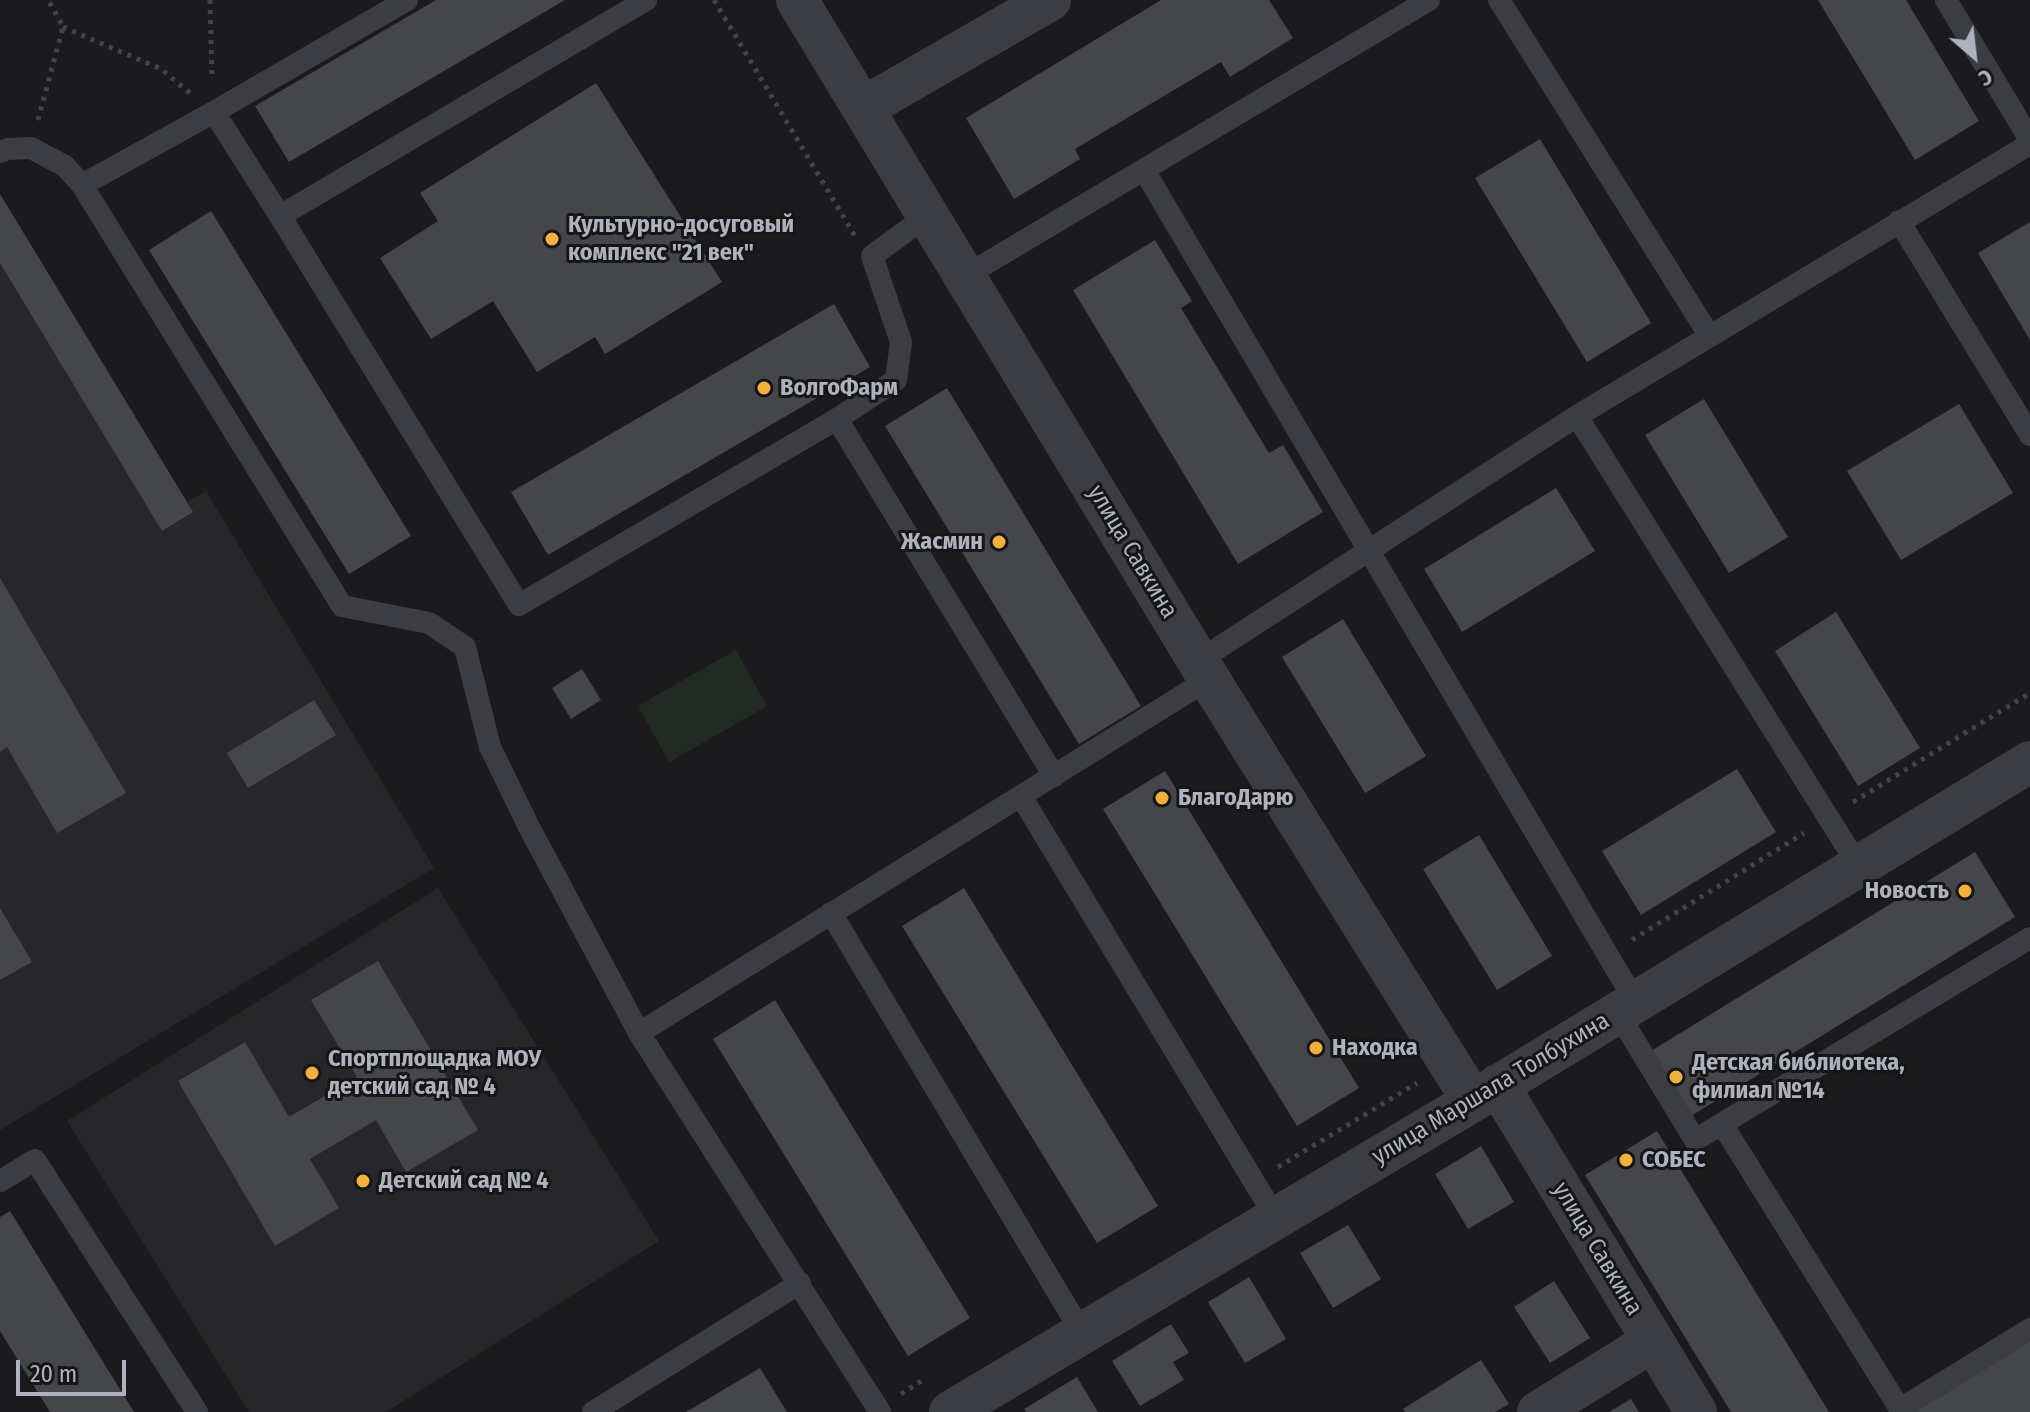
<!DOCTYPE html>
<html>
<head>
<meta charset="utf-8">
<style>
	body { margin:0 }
	#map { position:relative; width:2030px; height:1412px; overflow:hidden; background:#1b1b1d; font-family:"Fira Sans Condensed",sans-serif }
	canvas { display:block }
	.north { position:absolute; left:1934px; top:16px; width:80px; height:80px; -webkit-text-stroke:6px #161618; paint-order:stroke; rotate:152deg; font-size:22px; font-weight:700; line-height:32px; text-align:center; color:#adb2bc }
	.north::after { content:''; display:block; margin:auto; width:28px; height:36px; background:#adb2bc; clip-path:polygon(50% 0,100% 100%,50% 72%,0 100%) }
	.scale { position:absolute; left:16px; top:1360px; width:110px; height:36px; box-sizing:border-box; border:4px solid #adb2bc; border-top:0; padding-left:10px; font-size:24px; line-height:28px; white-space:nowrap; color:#adb2bc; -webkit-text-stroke:6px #161618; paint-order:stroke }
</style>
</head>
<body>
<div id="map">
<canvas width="2030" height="1412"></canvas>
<div class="north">С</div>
<div class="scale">20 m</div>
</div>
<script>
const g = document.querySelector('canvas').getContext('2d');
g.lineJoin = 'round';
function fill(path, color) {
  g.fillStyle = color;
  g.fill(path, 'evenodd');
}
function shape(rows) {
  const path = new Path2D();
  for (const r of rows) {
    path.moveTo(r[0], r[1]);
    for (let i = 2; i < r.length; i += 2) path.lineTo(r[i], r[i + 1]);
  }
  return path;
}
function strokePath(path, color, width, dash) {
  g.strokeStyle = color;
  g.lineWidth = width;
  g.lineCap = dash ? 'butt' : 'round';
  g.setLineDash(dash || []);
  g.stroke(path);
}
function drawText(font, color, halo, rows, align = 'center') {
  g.font = font + ' "Fira Sans Condensed",sans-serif';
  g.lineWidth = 6;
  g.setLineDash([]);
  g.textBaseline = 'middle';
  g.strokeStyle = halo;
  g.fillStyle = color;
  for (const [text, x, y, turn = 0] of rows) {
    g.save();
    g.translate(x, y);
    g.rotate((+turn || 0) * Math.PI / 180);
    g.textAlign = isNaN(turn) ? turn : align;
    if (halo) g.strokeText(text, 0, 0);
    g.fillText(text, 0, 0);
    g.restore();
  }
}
const built = shape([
	[0,194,187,502,206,491,434,868,0,1130],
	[438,888,659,1241,386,1412,249,1412,67,1121]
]);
const green = shape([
	[736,650,767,706,669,762,638,706]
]);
const building = shape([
	[436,0,565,0,289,162,255,106],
	[1161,0,1269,0,1293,38,1230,77,1221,62,1075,149,1080,159,1014,199,966,118],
	[1818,0,1906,0,1979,121,1915,160],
	[596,83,722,282,605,354,595,337,537,372,493,301,431,339,380,258,438,221,420,193],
	[1540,139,1651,323,1587,362,1475,178],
	[0,194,193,512,162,531,0,263],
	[211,211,411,536,349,574,149,250],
	[2030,222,2030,340,1978,253],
	[1155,240,1192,301,1181,308,1269,453,1283,445,1323,512,1238,564,1073,290],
	[834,304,870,367,548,555,511,492],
	[947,388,1141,706,1079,744,885,426],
	[1704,399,1788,537,1729,573,1645,435],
	[1959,404,2013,493,1901,560,1847,471],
	[1556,488,1595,551,1462,632,1424,569],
	[0,578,126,793,57,833,7,747,0,752],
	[1836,612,1920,748,1858,786,1775,651],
	[1343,619,1426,756,1365,793,1282,657],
	[582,669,601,700,571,719,552,688],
	[314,700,336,735,248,788,227,753],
	[1737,769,1776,832,1641,915,1602,851],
	[1165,771,1359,1088,1297,1126,1103,809],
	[1479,835,1552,956,1497,990,1423,869],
	[1975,852,2015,917,1691,1116,1651,1051],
	[964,888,1158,1206,1097,1243,902,926],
	[0,908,32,962,0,980],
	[378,961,478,1130,406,1172,376,1120,310,1159,339,1208,275,1246,178,1081,245,1042,289,1117,357,1077,311,1000],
	[775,1000,970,1318,908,1356,713,1039],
	[1657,1131,1829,1412,1731,1412,1585,1175],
	[1481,1146,1514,1202,1468,1229,1435,1174],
	[10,1211,134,1412,50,1412,0,1331,0,1217],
	[1348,1225,1381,1279,1333,1308,1300,1253],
	[1249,1277,1286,1339,1245,1363,1208,1302],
	[1554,1281,1590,1338,1550,1363,1514,1307],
	[1171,1324,1189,1353,1173,1362,1184,1380,1140,1406,1112,1361],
	[2030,1340,2030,1412,1912,1412],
	[1481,1360,1509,1404,1495,1412,1405,1412,1403,1409],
	[760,1368,787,1412,686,1412],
	[1077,1377,1098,1412,1026,1412,1024,1409],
	[1631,1399,1639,1412,1609,1412]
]);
const path = shape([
	[210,0,212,79],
	[714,0,855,236],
	[63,27,161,69,191,94],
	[38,120,63,27,48,0],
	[1853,802,2030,693],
	[1632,940,1804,833],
	[1278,1167,1417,1083],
	[901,1394,923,1380]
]);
const service = shape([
	[1499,0,1709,335],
	[1946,0,2030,140],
	[214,112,280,216,519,605,837,419,896,380,901,342,872,256,928,215],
	[0,152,8,149,31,148,65,166,82,185,342,606,429,623,465,647,490,747,530,829,639,1033,880,1412],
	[1144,170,1635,1001],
	[82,185,214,112,407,0],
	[280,216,646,0],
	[1899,221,2030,435],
	[965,276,1429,0],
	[1577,416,1858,865],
	[837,419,1054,776],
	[1198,661,1577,416,2030,144],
	[1021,796,1276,1218],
	[831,913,1082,1333],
	[1617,1012,1695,1140,2030,938],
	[639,1033,1209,679],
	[1722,1124,1900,1409,2030,1329],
	[0,1181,35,1160,197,1412],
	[593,1412,800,1283]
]);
const minor = shape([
	[797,0,1209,679,1473,1101],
	[863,108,1050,0],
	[1498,1085,1696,1412],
	[950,1412,1473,1101,2030,762],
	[1538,1412,1653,1341]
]);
const markers = [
	[552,239,8,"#f2b13e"],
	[764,388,8,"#f2b13e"],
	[999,542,8,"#f2b13e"],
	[1162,798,8,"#f2b13e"],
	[1965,891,8,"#f2b13e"],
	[1316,1048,8,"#f2b13e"],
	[312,1073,8,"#f2b13e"],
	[1676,1077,8,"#f2b13e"],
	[1626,1160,8,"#f2b13e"],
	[363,1181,8,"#f2b13e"]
];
const poiNames = [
	["Культурно-досуговый",568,225],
	["комплекс \"21 век\"",568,253],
	["ВолгоФарм",780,388],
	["Жасмин",983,542,"right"],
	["БлагоДарю",1178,798],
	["Новость",1949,891,"right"],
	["Находка",1332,1048],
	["Спортплощадка МОУ",328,1059],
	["детский сад № 4",328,1087],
	["Детская библиотека,",1692,1063],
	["филиал №14",1692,1091],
	["СОБЕС",1642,1160],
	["Детский сад № 4",379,1181]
];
const streetNames = [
	["улица Савкина",1132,552,59],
	["улица Маршала Толбухина",1491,1089,-31],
	["улица Савкина",1597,1249,59]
];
fill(built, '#27272a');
fill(green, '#222b23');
fill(building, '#45464a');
strokePath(path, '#424449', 5, [4, 6]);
strokePath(service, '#3c3d42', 22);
strokePath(minor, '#3c3d42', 42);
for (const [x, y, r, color] of markers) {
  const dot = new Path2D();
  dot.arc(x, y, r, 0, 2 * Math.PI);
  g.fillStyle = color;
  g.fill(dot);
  strokePath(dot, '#161618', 3);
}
drawText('bold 24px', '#adb2bc', '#161618', poiNames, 'left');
drawText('24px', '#adb2bc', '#161618', streetNames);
</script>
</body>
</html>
